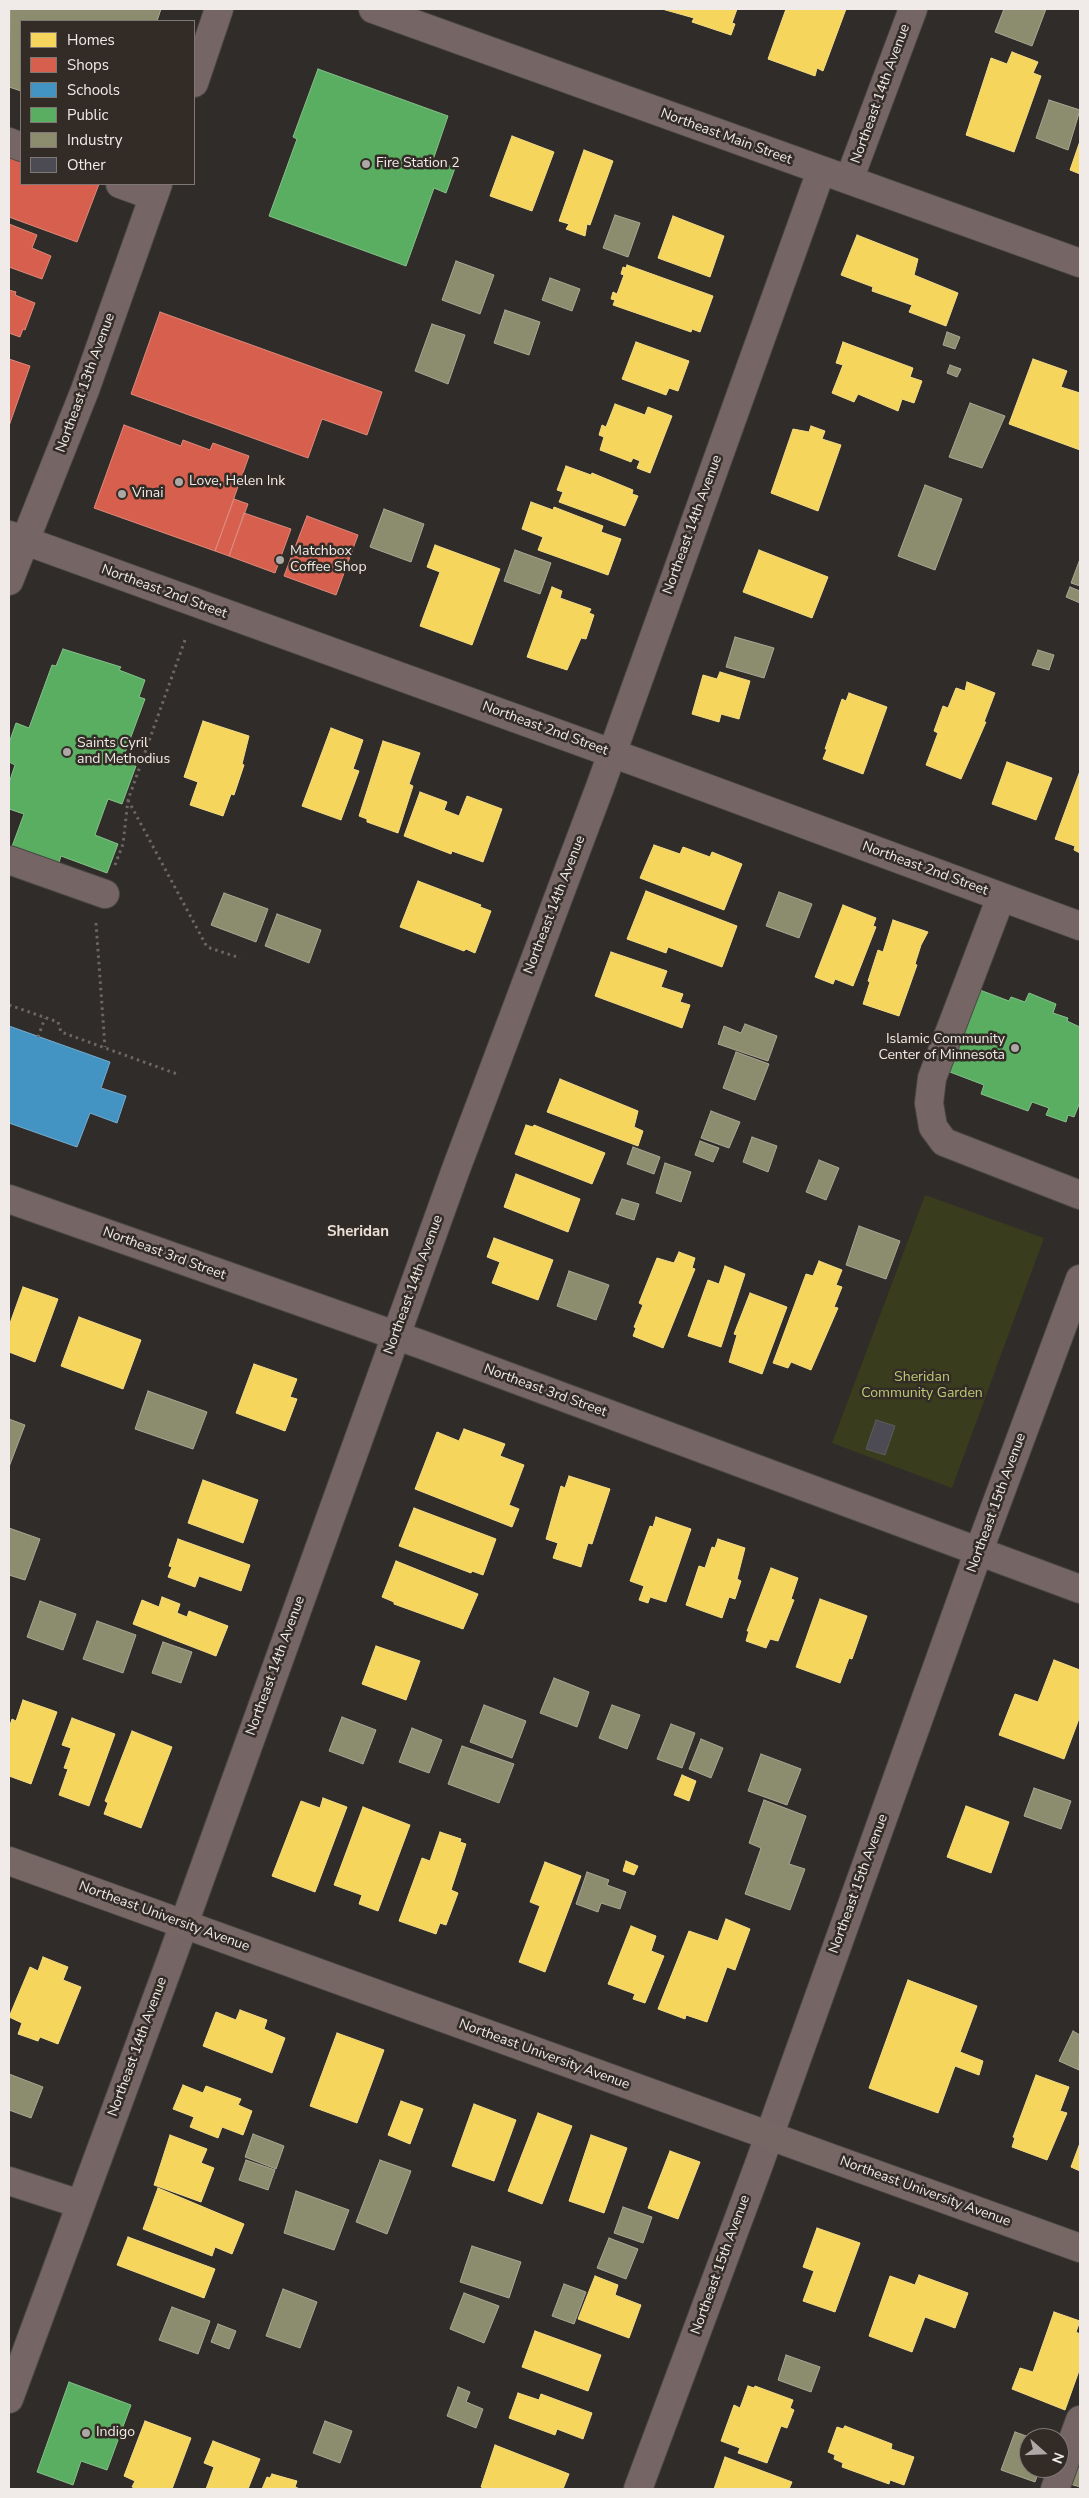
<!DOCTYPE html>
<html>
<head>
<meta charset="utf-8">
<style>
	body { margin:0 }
	#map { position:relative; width:1089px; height:2498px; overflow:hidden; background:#302c29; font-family:"Nunito Sans",sans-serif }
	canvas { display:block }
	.frame { position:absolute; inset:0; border:10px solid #f0ebe8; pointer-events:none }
	.legend { position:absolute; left:20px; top:20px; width:175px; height:165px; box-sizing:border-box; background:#332c26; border:1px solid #7f7874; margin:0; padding:6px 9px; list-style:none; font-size:15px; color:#f0ebe8 }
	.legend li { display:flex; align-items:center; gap:10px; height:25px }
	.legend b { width:25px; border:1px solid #7f7874 }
	.north { position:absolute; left:1019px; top:2428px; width:50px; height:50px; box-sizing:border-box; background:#332c26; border:1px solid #7f7874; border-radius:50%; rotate:110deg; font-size:14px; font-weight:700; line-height:20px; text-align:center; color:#f0ebe8 }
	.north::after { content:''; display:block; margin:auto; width:18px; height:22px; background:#ada8a5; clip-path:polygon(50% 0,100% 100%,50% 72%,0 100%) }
</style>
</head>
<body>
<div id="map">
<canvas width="1089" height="2498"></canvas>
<div class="frame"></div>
<ul class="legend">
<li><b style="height:14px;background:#f6d55c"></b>Homes</li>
<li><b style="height:14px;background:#d6604d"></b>Shops</li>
<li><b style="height:14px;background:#4393c3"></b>Schools</li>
<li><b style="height:14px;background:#5aae61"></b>Public</li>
<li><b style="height:14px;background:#8c8c6e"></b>Industry</li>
<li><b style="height:14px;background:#4c4a52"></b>Other</li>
</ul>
<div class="north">N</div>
</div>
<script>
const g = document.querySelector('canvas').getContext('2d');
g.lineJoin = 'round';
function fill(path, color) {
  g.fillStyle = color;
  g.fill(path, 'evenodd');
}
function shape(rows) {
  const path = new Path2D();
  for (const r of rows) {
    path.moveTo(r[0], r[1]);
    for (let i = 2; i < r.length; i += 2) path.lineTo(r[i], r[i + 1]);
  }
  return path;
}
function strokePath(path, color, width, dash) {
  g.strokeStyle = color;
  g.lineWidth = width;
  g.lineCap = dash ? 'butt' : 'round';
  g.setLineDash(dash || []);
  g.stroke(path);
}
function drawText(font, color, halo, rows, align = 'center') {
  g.font = font + ' "Nunito Sans",sans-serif';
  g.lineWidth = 5;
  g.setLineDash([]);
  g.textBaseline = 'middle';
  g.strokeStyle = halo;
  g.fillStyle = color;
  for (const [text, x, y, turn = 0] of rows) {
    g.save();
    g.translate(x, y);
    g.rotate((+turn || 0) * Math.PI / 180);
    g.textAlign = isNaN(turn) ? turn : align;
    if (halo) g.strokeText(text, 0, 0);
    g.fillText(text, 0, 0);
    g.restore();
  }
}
const green = shape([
	[925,1195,1044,1238,952,1488,832,1443]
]);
const homes = shape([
	[662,9,737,9,732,23,735,24,731,35,692,22,694,18,662,9],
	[786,9,846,9,823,71,817,68,815,76,768,59,786,9],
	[1012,52,1038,62,1033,73,1041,76,1014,152,966,135,991,58,1007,64,1012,52],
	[512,136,554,152,532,211,490,196,512,136],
	[1080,141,1080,174,1070,170,1080,141],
	[584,150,613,161,590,225,587,224,585,236,566,229,569,224,559,221,584,150],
	[673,216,724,236,710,277,658,258,673,216],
	[857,235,918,259,914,275,958,293,946,326,909,312,912,305,872,291,873,287,841,275,857,235],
	[627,265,713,296,700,332,692,329,691,332,613,305,615,300,611,299,613,292,617,294,624,275,621,274,623,267,626,268,627,265],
	[636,342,689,361,678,391,669,388,666,395,622,379,636,342],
	[843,342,913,368,910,377,922,381,914,403,902,399,898,411,858,394,854,402,832,393,843,365,836,363,843,342],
	[1033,359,1067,371,1061,387,1080,393,1080,450,1009,424,1033,359],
	[615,404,645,415,648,407,672,416,650,473,637,468,640,461,633,458,631,462,600,450,604,437,599,435,602,425,606,427,615,404],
	[811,426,825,431,822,439,841,445,818,511,771,493,793,429,809,432,811,426],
	[566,466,591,475,592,473,633,490,632,494,638,496,625,526,559,502,563,492,557,490,566,466],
	[531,502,553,510,554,507,603,526,601,532,621,539,608,575,538,550,543,537,522,529,531,502],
	[435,545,500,569,472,645,420,626,440,572,427,567,435,545],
	[759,550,828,577,812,618,743,592,759,550],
	[552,587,562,591,560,598,591,609,589,613,594,615,586,639,581,638,567,670,527,657,552,587],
	[720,672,750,681,739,719,721,714,719,722,692,714,703,675,717,679,720,672],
	[967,682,995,693,984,722,986,722,961,779,926,765,938,733,934,731,943,706,948,708,956,688,965,691,967,682],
	[849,693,887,707,863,774,823,759,827,749,825,749,842,699,846,701,849,693],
	[203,721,249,736,242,764,244,765,234,795,231,794,223,816,190,805,198,782,184,777,203,721],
	[331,728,363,740,353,769,359,771,341,820,302,806,331,728],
	[383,741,420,753,409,784,413,786,398,833,367,822,367,819,359,816,383,741],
	[1007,762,1052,778,1036,820,992,804,1007,762],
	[1080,771,1080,853,1074,850,1075,846,1055,839,1080,771],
	[420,792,447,802,444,810,459,816,467,796,502,809,483,862,452,851,451,854,404,836,420,792],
	[654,845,680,854,683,847,710,857,712,852,742,864,724,910,640,878,654,845],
	[418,881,481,905,480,907,491,911,475,953,466,949,464,951,400,927,418,881],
	[646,891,737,926,722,967,668,947,666,953,627,939,646,891],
	[843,905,876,918,873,926,876,927,853,986,835,979,833,984,815,977,843,905],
	[893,920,928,932,921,945,915,964,917,965,899,1016,863,1004,870,982,868,981,878,950,883,952,893,920],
	[611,952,667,971,661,987,683,994,680,1002,690,1005,682,1028,595,996,611,952],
	[560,1079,638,1111,634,1127,643,1131,638,1146,547,1112,560,1079],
	[526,1125,533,1127,534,1125,605,1153,592,1184,515,1154,526,1125],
	[516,1174,580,1199,568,1232,504,1207,516,1174],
	[494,1238,553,1260,538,1300,492,1283,500,1262,487,1257,494,1238],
	[679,1252,695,1258,692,1268,695,1269,663,1348,633,1336,636,1328,634,1327,643,1305,639,1303,657,1258,674,1263,679,1252],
	[819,1261,842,1270,836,1285,842,1287,834,1307,838,1308,811,1370,791,1362,788,1368,773,1363,806,1274,813,1276,819,1261],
	[725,1266,745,1274,721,1347,688,1336,708,1280,719,1284,725,1266],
	[23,1287,58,1299,35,1362,9,1352,9,1326,23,1287],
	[750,1293,787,1307,762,1374,729,1362,737,1335,734,1334,750,1293],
	[79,1317,141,1340,123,1389,61,1366,79,1317],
	[254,1364,297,1379,290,1397,297,1399,285,1431,236,1413,254,1364],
	[464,1429,505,1444,500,1456,524,1465,509,1505,519,1509,512,1527,415,1489,437,1432,459,1441,464,1429],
	[569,1476,610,1489,592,1544,588,1543,581,1567,553,1558,558,1543,546,1539,561,1486,565,1488,569,1476],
	[203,1480,258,1500,243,1543,188,1523,203,1480],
	[414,1508,496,1539,483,1575,472,1571,471,1573,399,1546,414,1508],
	[656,1517,691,1529,666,1602,650,1597,648,1603,639,1600,644,1586,630,1581,650,1526,653,1527,656,1517],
	[178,1539,250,1565,241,1591,199,1576,195,1587,168,1577,172,1567,169,1566,178,1539],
	[718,1539,745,1548,737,1579,741,1581,735,1599,729,1597,722,1618,686,1605,699,1566,705,1568,712,1547,715,1548,718,1539],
	[396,1561,478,1594,463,1629,394,1604,394,1602,382,1597,396,1561],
	[771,1568,798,1578,791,1599,794,1600,778,1641,770,1639,766,1648,746,1641,749,1631,747,1631,771,1568],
	[162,1597,180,1604,177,1613,187,1617,189,1611,228,1626,216,1656,133,1624,142,1600,159,1607,162,1597],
	[820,1599,867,1616,852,1659,849,1658,840,1683,796,1667,820,1599],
	[376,1646,420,1661,406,1700,362,1684,376,1646],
	[1054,1660,1080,1670,1080,1716,1064,1759,999,1735,1015,1694,1038,1702,1054,1660],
	[23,1700,57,1712,31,1784,9,1776,9,1728,12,1719,16,1721,23,1700],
	[72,1718,115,1734,89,1806,59,1795,68,1769,64,1768,71,1748,62,1745,72,1718],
	[132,1731,172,1747,141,1828,104,1814,108,1803,105,1801,132,1731],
	[682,1775,696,1781,689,1801,674,1795,682,1775],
	[323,1798,347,1807,315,1892,272,1876,301,1801,320,1808,323,1798],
	[966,1806,1009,1822,991,1873,947,1857,966,1806],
	[363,1807,410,1825,378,1911,359,1904,362,1895,334,1885,363,1807],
	[440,1832,461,1839,460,1842,466,1844,451,1890,458,1893,446,1925,440,1923,436,1934,399,1921,422,1858,430,1861,440,1832],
	[626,1861,638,1866,634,1875,623,1871,626,1861],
	[545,1862,581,1876,545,1972,519,1962,540,1906,530,1902,545,1862],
	[726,1919,750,1929,735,1970,727,1967,707,2022,686,2015,685,2019,658,2009,689,1931,718,1941,726,1919],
	[631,1926,656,1936,651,1951,664,1956,645,2003,633,1999,635,1994,608,1984,631,1926],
	[43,1957,68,1967,63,1980,81,1987,58,2044,40,2037,38,2041,18,2034,22,2023,9,2017,30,1967,38,1971,43,1957],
	[908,1980,977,2006,960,2052,983,2061,979,2075,955,2066,938,2113,869,2088,908,1980],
	[240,2010,267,2020,264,2029,285,2038,272,2073,203,2046,216,2012,236,2020,240,2010],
	[337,2033,384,2050,357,2123,310,2106,337,2033],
	[1036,2075,1069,2087,1060,2111,1067,2113,1047,2160,1012,2147,1015,2138,1013,2137,1036,2075],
	[183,2085,203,2093,206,2086,241,2099,238,2105,252,2111,243,2135,222,2127,218,2138,190,2127,194,2117,173,2109,183,2085],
	[401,2101,423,2109,410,2144,388,2135,401,2101],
	[474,2104,516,2120,494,2181,452,2166,474,2104],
	[538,2113,572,2126,542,2204,508,2191,538,2113],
	[170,2135,207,2149,201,2163,214,2168,201,2202,154,2185,170,2135],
	[591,2135,627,2148,604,2213,569,2201,591,2135],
	[1080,2143,1080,2171,1071,2167,1080,2143],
	[670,2151,700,2162,678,2219,648,2208,670,2151],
	[158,2188,244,2224,232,2254,215,2247,212,2256,143,2229,158,2188],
	[817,2228,860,2243,835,2312,803,2301,814,2271,803,2267,817,2228],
	[128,2237,215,2269,204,2298,117,2265,128,2237],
	[919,2275,968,2293,955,2328,925,2317,912,2352,869,2336,890,2276,915,2285,919,2275],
	[595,2276,618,2285,615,2295,641,2305,629,2338,578,2319,595,2276],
	[1054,2312,1080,2321,1076,2332,1080,2334,1080,2368,1065,2410,1012,2389,1020,2368,1033,2372,1054,2312],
	[535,2331,601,2355,588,2391,522,2367,535,2331],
	[748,2386,754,2388,755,2386,793,2400,790,2408,794,2410,787,2428,781,2426,767,2463,738,2453,740,2448,721,2441,734,2405,740,2408,748,2386],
	[518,2393,539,2400,541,2394,592,2413,583,2439,557,2429,555,2435,509,2418,518,2393],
	[145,2421,191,2438,172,2489,140,2489,132,2487,135,2481,124,2476,145,2421],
	[845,2426,892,2444,891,2449,914,2457,904,2485,890,2480,889,2484,842,2467,843,2463,834,2459,835,2455,828,2452,837,2427,843,2429,845,2426],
	[213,2441,260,2459,248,2489,206,2489,214,2467,204,2463,213,2441],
	[495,2445,569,2474,563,2489,487,2489,481,2487,495,2445],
	[725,2457,792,2482,789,2489,714,2489,725,2457],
	[272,2474,297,2481,295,2487,300,2489,262,2489,267,2477,270,2478,272,2474]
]);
const shops = shape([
	[9,151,21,156,21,184,99,184,77,242,9,217,9,151],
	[9,224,37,235,32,248,51,256,42,279,9,267,9,224],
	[9,290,16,292,15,295,35,303,25,330,23,329,20,337,9,333,9,290],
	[160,312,382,392,367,435,322,419,308,458,131,394,160,312],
	[9,359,30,366,9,426,9,359],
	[124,425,181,446,183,440,210,450,213,443,249,456,215,551,94,508,124,425],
	[234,499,248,504,229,556,215,551,234,499],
	[244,513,291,529,275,573,229,556,244,513],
	[307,516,358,535,336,595,284,576,307,516]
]);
const schools = shape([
	[9,1026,110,1062,101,1088,126,1096,117,1123,90,1113,77,1147,9,1123,9,1026]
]);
const public = shape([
	[318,69,448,116,433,160,455,168,446,193,434,188,406,266,269,216,297,139,293,137,318,69],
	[63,649,121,667,119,670,145,680,139,697,145,699,122,761,136,766,122,804,108,799,95,835,118,844,107,873,61,856,57,869,10,852,24,814,9,809,9,783,15,765,9,762,9,743,16,723,29,728,52,665,56,666,63,649],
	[972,987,1009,1001,1011,997,1025,1002,1029,993,1056,1004,1053,1013,1068,1018,1067,1021,1080,1027,1080,1102,1074,1117,1068,1115,1066,1122,1046,1115,1049,1108,1032,1102,1028,1111,981,1094,984,1085,942,1069,972,987],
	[69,2382,131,2405,107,2470,81,2461,73,2485,37,2472,69,2382]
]);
const industry = shape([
	[10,9,161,9,157,21,21,21,21,91,9,87,10,9],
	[1004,9,1046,9,1032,46,995,32,1004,9],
	[1049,100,1080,110,1068,150,1036,138,1049,100],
	[615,215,640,223,628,257,603,248,615,215],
	[456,261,494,275,480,314,442,300,456,261],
	[550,278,580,289,572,311,542,300,550,278],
	[505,310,540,322,529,355,494,343,505,310],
	[432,324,465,335,448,384,415,371,432,324],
	[947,332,960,337,955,349,943,345,947,332],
	[950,365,961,369,957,377,947,373,950,365],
	[970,403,1005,416,982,468,949,457,970,403],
	[925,485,962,499,935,570,898,556,925,485],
	[384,509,424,524,411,562,370,547,384,509],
	[515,550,551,563,540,594,504,581,515,550],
	[1080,559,1080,586,1071,583,1080,559],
	[1070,587,1080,591,1080,603,1066,597,1070,587],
	[735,637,774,648,764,678,726,667,735,637],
	[1038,650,1054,655,1049,670,1032,665,1038,650],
	[779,892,812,904,799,938,766,926,779,892],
	[224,893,268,909,256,942,211,925,224,893],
	[277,914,321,930,309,963,265,946,277,914],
	[745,1024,777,1036,768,1061,718,1044,724,1026,741,1033,745,1024],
	[736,1052,769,1064,755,1100,723,1088,736,1052],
	[711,1111,740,1122,729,1148,701,1138,711,1111],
	[752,1137,777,1146,768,1172,743,1162,752,1137],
	[700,1141,719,1148,713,1162,695,1155,700,1141],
	[633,1147,660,1157,654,1174,627,1164,633,1147],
	[819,1160,839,1168,826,1200,806,1192,819,1160],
	[665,1163,691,1172,681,1202,656,1193,665,1163],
	[622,1199,639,1204,634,1220,616,1214,622,1199],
	[859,1226,900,1241,886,1279,846,1265,859,1226],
	[569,1271,609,1285,596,1320,557,1306,569,1271],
	[148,1391,207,1412,193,1449,135,1429,148,1391],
	[9,1419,25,1425,9,1467,9,1419],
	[9,1528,40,1539,25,1580,9,1575,9,1528],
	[40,1601,76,1614,63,1650,27,1637,40,1601],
	[97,1621,136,1635,123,1673,83,1659,97,1621],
	[163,1642,192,1652,181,1683,152,1673,163,1642],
	[554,1678,589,1692,577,1727,540,1713,554,1678],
	[484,1705,526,1721,512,1758,470,1742,484,1705],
	[612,1705,640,1715,627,1749,599,1738,612,1705],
	[342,1717,376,1730,363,1764,329,1751,342,1717],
	[671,1724,695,1733,682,1768,657,1759,671,1724],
	[412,1728,442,1740,429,1773,399,1762,412,1728],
	[701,1739,723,1748,711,1778,689,1769,701,1739],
	[462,1746,514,1764,499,1803,448,1784,462,1746],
	[761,1754,801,1769,787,1805,748,1791,761,1754],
	[1034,1788,1071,1801,1061,1829,1024,1816,1034,1788],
	[764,1800,806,1816,789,1864,805,1869,790,1910,745,1894,761,1848,749,1843,764,1800],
	[587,1872,609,1880,607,1885,626,1892,620,1909,601,1903,598,1912,576,1904,587,1872],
	[1073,2031,1080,2035,1079,2070,1059,2061,1073,2031],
	[9,2074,43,2087,31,2118,9,2110,9,2074],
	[253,2134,284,2146,276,2169,245,2157,253,2134],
	[246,2160,275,2170,268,2190,239,2180,246,2160],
	[380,2160,411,2171,387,2234,356,2222,380,2160],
	[296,2191,349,2210,334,2250,284,2233,296,2191],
	[623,2207,652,2217,643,2243,614,2233,623,2207],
	[609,2238,638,2249,626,2279,597,2268,609,2238],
	[472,2246,521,2262,509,2298,460,2282,472,2246],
	[564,2284,586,2292,574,2324,552,2316,564,2284],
	[283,2289,317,2302,300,2348,266,2336,283,2289],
	[464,2293,499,2306,484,2343,450,2329,464,2293],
	[172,2307,210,2321,198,2354,159,2340,172,2307],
	[218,2324,236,2331,229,2349,211,2342,218,2324],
	[786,2355,820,2367,811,2392,778,2380,786,2355],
	[458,2387,470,2392,466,2402,483,2409,476,2428,447,2416,458,2387],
	[325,2421,352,2431,340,2463,313,2453,325,2421],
	[1015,2432,1032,2438,1029,2438,1029,2468,1040,2468,1035,2482,1001,2470,1015,2432],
	[1075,2468,1080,2469,1080,2487,1070,2484,1075,2468]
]);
const building = shape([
	[876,1420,895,1426,885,1455,866,1449,876,1420]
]);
const path = shape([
	[128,800,207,947,240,958],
	[115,865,123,844,128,800,185,640],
	[96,923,105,1047],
	[9,1005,58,1022,61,1032,177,1074],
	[38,1037,45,1018]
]);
const minor = shape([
	[373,9,1080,263],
	[194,83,219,9],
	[9,142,21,147],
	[849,180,913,9],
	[120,184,153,196],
	[9,535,639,763,1080,926],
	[9,581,85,390,158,184],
	[9,860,105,894],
	[1001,897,932,1078,929,1103,933,1127,944,1142,1080,1195],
	[9,1199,423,1345,1080,1589],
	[9,2181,80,2204],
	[9,2399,172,1957,456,1169,600,787,821,171],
	[638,2489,758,2167,978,1553,1080,1279],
	[1055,2489,1080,2420]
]);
const major = shape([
	[9,1861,1080,2248]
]);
const markers = [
	[366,164,5,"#ada8a5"],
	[179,482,5,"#ada8a5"],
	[122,494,5,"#ada8a5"],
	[280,560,5,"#ada8a5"],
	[67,752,5,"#ada8a5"],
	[1015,1048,5,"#ada8a5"],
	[86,2433,5,"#ada8a5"]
];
const streetNames = [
	["Northeast 14th Avenue",881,94,-70],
	["Northeast Main Street",726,137,20],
	["Northeast 13th Avenue",86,383,-70],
	["Northeast 14th Avenue",693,525,-70],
	["Northeast 2nd Street",164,592,20],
	["Northeast 2nd Street",545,729,20],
	["Northeast 2nd Street",925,869,20],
	["Northeast 14th Avenue",555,905,-69],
	["Northeast 3rd Street",164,1254,20],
	["Northeast 14th Avenue",414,1285,-70],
	["Northeast 3rd Street",545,1391,20],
	["Northeast 15th Avenue",997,1503,-70],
	["Northeast 14th Avenue",276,1666,-70],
	["Northeast 15th Avenue",859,1884,-70],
	["Northeast University Avenue",164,1917,20],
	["Northeast 14th Avenue",138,2047,-70],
	["Northeast University Avenue",544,2055,20],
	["Northeast University Avenue",925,2192,20],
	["Northeast 15th Avenue",721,2265,-70]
];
const poiNames = [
	["Fire Station 2",376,164],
	["Love, Helen Ink",189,482],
	["Vinai",132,494],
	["Matchbox",290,552],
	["Coffee Shop",290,568],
	["Saints Cyril",77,744],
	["and Methodius",77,760],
	["Islamic Community",1005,1040,"right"],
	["Center of Minnesota",1005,1056,"right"],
	["Indigo",96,2433]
];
const parkNames = [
	["Sheridan",922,1378],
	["Community Garden",922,1394]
];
const neighbourhoodNames = [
	["Sheridan",358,1232]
];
fill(green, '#393c1d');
fill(homes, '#f6d55c');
strokePath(homes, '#f4dc86', 1);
fill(shops, '#d6604d');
strokePath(shops, '#de8a7c', 1);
fill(schools, '#4393c3');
strokePath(schools, '#77adce', 1);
fill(public, '#5aae61');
strokePath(public, '#87c08a', 1);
fill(industry, '#8c8c6e');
strokePath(industry, '#aaa893', 1);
fill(building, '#4c4a52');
strokePath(building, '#5d5c5c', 1);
strokePath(minor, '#4a4745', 30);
strokePath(major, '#4a4745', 30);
strokePath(path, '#6e6564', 3, [2.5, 4]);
strokePath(minor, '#756665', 28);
strokePath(major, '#766664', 28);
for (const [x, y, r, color] of markers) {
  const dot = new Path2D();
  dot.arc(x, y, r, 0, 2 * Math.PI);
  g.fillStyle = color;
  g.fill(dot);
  strokePath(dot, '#332c26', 2);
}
drawText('14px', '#f0ebe8', '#332c26', streetNames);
drawText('14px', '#f0ebe8', '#332c26', poiNames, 'left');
drawText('14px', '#bcc975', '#332c26', parkNames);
drawText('bold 15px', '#ebe1da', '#332c26', neighbourhoodNames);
</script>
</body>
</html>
